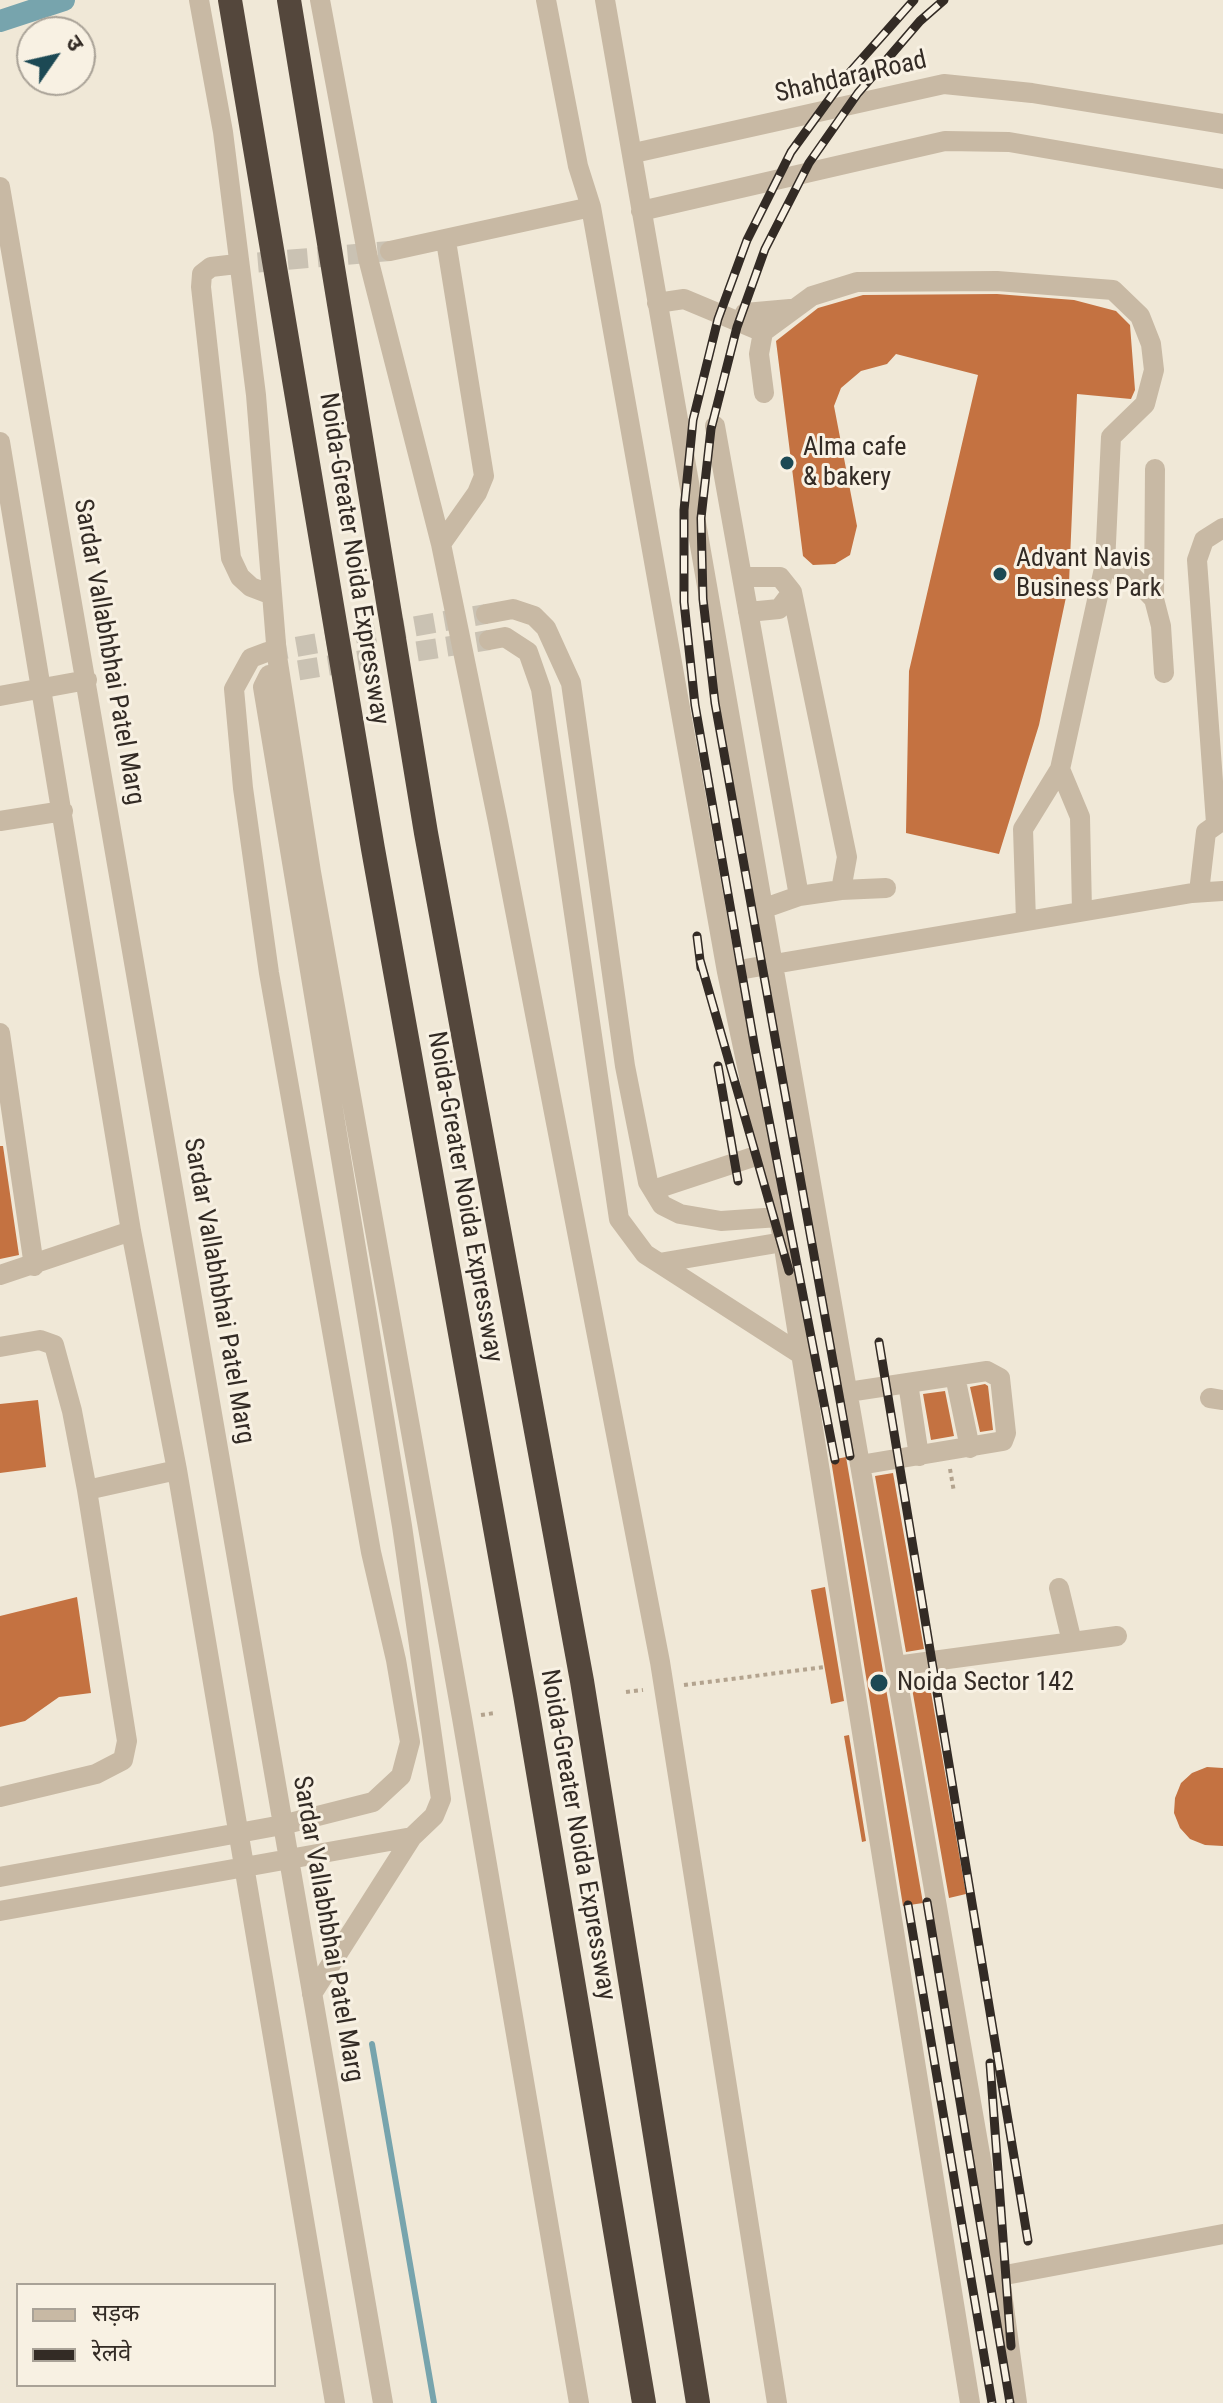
<!DOCTYPE html>
<html>
<head>
<meta charset="utf-8">
<style>
	body { margin:0 }
	#map { position:relative; width:1223px; height:2403px; overflow:hidden; background:#f0e8d7; font-family:"Roboto Condensed","Noto Sans Devanagari",sans-serif }
	canvas { display:block }
	.legend { position:absolute; left:16px; top:2283px; width:260px; height:104px; box-sizing:border-box; background:#f8f1e3; border:2px solid #a9a297; margin:0; padding:10px 14px; list-style:none; font-size:24px; color:#332b25 }
	.legend li { display:flex; align-items:center; gap:16px; height:40px }
	.legend b { width:40px; border:2px solid #a9a297 }
	.north { position:absolute; left:16px; top:16px; width:80px; height:80px; box-sizing:border-box; background:#f8f1e3; border:2px solid #a9a297; border-radius:50%; rotate:56deg; font-size:22px; font-weight:700; line-height:32px; text-align:center; color:#332b25 }
	.north::after { content:''; display:block; margin:auto; width:28px; height:36px; background:#1c4954; clip-path:polygon(50% 0,100% 100%,50% 72%,0 100%) }
</style>
</head>
<body>
<div id="map">
<canvas width="1223" height="2403"></canvas>
<ul class="legend">
<li><b style="height:10px;background:#c8b9a4"></b>सड़क</li>
<li><b style="height:10px;background:#332b25"></b>रेलवे</li>
</ul>
<div class="north">उ</div>
</div>
<script>
const g = document.querySelector('canvas').getContext('2d');
g.lineJoin = 'round';
function shape(rows) {
  const path = new Path2D();
  for (const r of rows) {
    path.moveTo(r[0], r[1]);
    for (let i = 2; i < r.length; i += 2) path.lineTo(r[i], r[i + 1]);
  }
  return path;
}
function strokePath(path, color, width, dash) {
  g.strokeStyle = color;
  g.lineWidth = width;
  g.lineCap = dash ? 'butt' : 'round';
  g.setLineDash(dash || []);
  g.stroke(path);
}
function fill(path, color) {
  g.fillStyle = color;
  g.fill(path, 'evenodd');
}
function drawText(font, color, halo, rows, align = 'center') {
  g.font = font + ' "Roboto Condensed",sans-serif';
  g.lineWidth = 6;
  g.setLineDash([]);
  g.textBaseline = 'middle';
  g.strokeStyle = halo;
  g.fillStyle = color;
  for (const [text, x, y, turn = 0] of rows) {
    g.save();
    g.translate(x, y);
    g.rotate((+turn || 0) * Math.PI / 180);
    g.textAlign = isNaN(turn) ? turn : align;
    if (halo) g.strokeText(text, 0, 0);
    g.fillText(text, 0, 0);
    g.restore();
  }
}
const stream = shape([
	[35,0,37,11],
	[372,2044,434,2403]
]);
const canal = shape([
	[0,21,64,0]
]);
const building = shape([
	[997,294,1074,300,1116,311,1130,325,1135,390,1131,399,1077,394,1069,583,1039,725,999,854,906,833,909,671,978,375,896,354,887,364,861,371,841,388,834,406,857,526,850,555,835,564,813,565,803,556,776,341,818,308,863,295],
	[0,1146,3,1146,19,1255,0,1259],
	[985,1384,988,1386,993,1430,980,1432,970,1387],
	[945,1391,954,1436,931,1440,923,1394],
	[38,1400,46,1467,0,1473,0,1404],
	[846,1457,923,1903,903,1906,831,1460],
	[893,1473,924,1649,906,1652,875,1476],
	[825,1587,844,1701,831,1704,811,1590],
	[77,1597,91,1693,59,1697,25,1721,0,1727,0,1616],
	[928,1675,966,1894,949,1898,910,1677],
	[849,1735,866,1841,862,1842,844,1736],
	[1207,1767,1223,1768,1223,1846,1205,1845,1190,1839,1180,1828,1174,1813,1175,1798,1181,1783,1192,1773]
]);
const minorTunnel = shape([
	[228,265,390,251],
	[267,652,486,614],
	[269,675,489,640]
]);
const path = shape([
	[950,1469,954,1492],
	[684,1685,825,1667],
	[626,1692,643,1690],
	[481,1715,495,1713]
]);
const minor = shape([
	[199,0,223,132,256,395,277,656,311,872,462,1718,579,2403],
	[320,0,368,258,441,544,498,822,660,1662,777,2403],
	[546,0,578,166,591,207,727,972,779,1217,970,2403],
	[605,0,994,2234,1017,2403],
	[634,153,944,84,1032,93,1223,124],
	[0,187,383,2403],
	[641,211,945,141,1009,142,1223,179],
	[390,251,591,207],
	[228,265,211,267,202,274,201,287,231,558,240,577,251,587,272,595],
	[657,303,684,299,763,332],
	[745,313,790,309],
	[764,393,759,354,763,332,812,296,857,282,997,281,1113,290,1140,316,1151,344,1154,370,1145,404,1111,437,1105,564,1060,769],
	[715,426,799,896,765,908],
	[0,442,131,1231,177,1470,335,2403],
	[441,544,477,493,484,476,446,241],
	[1105,564,1133,577,1154,599,1161,626,1164,673],
	[742,577,780,577,792,592,779,609,748,612],
	[792,592,847,857,841,890,799,896],
	[1154,599,1155,469],
	[486,614,513,609,534,616,546,628,571,683,625,1066,648,1182,662,1205,680,1214,721,1221,779,1217],
	[489,640,505,637,528,652,541,689,619,1219,645,1254,802,1355],
	[0,696,87,680],
	[0,821,63,811],
	[1216,823,1197,560,1204,540,1223,528],
	[841,890,886,888],
	[1199,892,1206,832,1223,820],
	[1026,921,1023,829,1060,769,1080,817,1082,911],
	[727,972,1192,893,1223,891],
	[0,1033,34,1266],
	[653,1190,765,1153],
	[659,1263,783,1242],
	[0,1275,131,1231],
	[0,1347,40,1340,54,1345,72,1411,87,1490],
	[955,1376,970,1448],
	[908,1383,919,1456],
	[848,1392,987,1371,1000,1378,1006,1433,1003,1441,860,1465],
	[1210,1398,1223,1400],
	[1059,1588,1072,1642],
	[896,1666,1117,1636],
	[0,1797,96,1774,123,1760,127,1741,87,1490,177,1470],
	[0,1877,282,1825,373,1802,401,1776,410,1742,396,1660,371,1552,269,973,243,788,234,689,251,658,267,652],
	[0,1911,412,1837,434,1816,441,1799,402,1526,263,687,269,675],
	[312,1994,412,1837],
	[1000,2276,1223,2234]
]);
const highway = shape([
	[230,0,373,849,525,1695,644,2403],
	[289,0,426,833,582,1681,698,2403]
]);
const rail = shape([
	[697,936,701,968],
	[700,960,789,1271],
	[718,1066,738,1181],
	[879,1342,1028,2241],
	[850,1456,715,703,703,599,701,518,711,429,737,327,765,249,809,163,858,93,920,21,944,0],
	[835,1460,754,1043,695,705,684,602,684,510,693,420,718,319,747,240,791,152,844,79,914,0],
	[927,1902,1010,2403],
	[908,1905,992,2403],
	[990,2063,1011,2346]
]);
const markers = [
	[787,463,8,"#1c4954"],
	[1000,574,8,"#1c4954"],
	[879,1683,10,"#1c4954"]
];
const streetNames = [
	["Shahdara Road",851,78,-13],
	["Noida-Greater Noida Expressway",353,559,81],
	["Sardar Vallabhbhai Patel Marg",108,652,80],
	["Noida-Greater Noida Expressway",464,1197,80],
	["Sardar Vallabhbhai Patel Marg",218,1291,80],
	["Noida-Greater Noida Expressway",577,1835,80],
	["Sardar Vallabhbhai Patel Marg",327,1929,80]
];
const poiNames = [
	["Alma cafe",803,448],
	["& bakery",803,478],
	["Advant Navis",1016,559],
	["Business Park",1016,589],
	["Noida Sector 142",897,1683]
];
strokePath(stream, '#77a4ad', 6);
strokePath(canal, '#77a4ad', 22);
fill(building, '#c47241');
strokePath(minorTunnel, '#cac2b3', 20, [20, 10]);
strokePath(path, '#b3a38e', 4, [4, 4]);
strokePath(minor, '#c8b9a4', 20);
strokePath(highway, '#54473c', 24);
strokePath(rail, '#332b25', 9);
strokePath(rail, '#f8f1e3', 6, [18]);
for (const [x, y, r, color] of markers) {
  const dot = new Path2D();
  dot.arc(x, y, r, 0, 2 * Math.PI);
  g.fillStyle = color;
  g.fill(dot);
  strokePath(dot, '#f8f1e3', 3);
}
drawText('26px', '#332b25', '#f8f1e3', streetNames);
drawText('26px', '#332b25', '#f8f1e3', poiNames, 'left');
</script>
</body>
</html>
